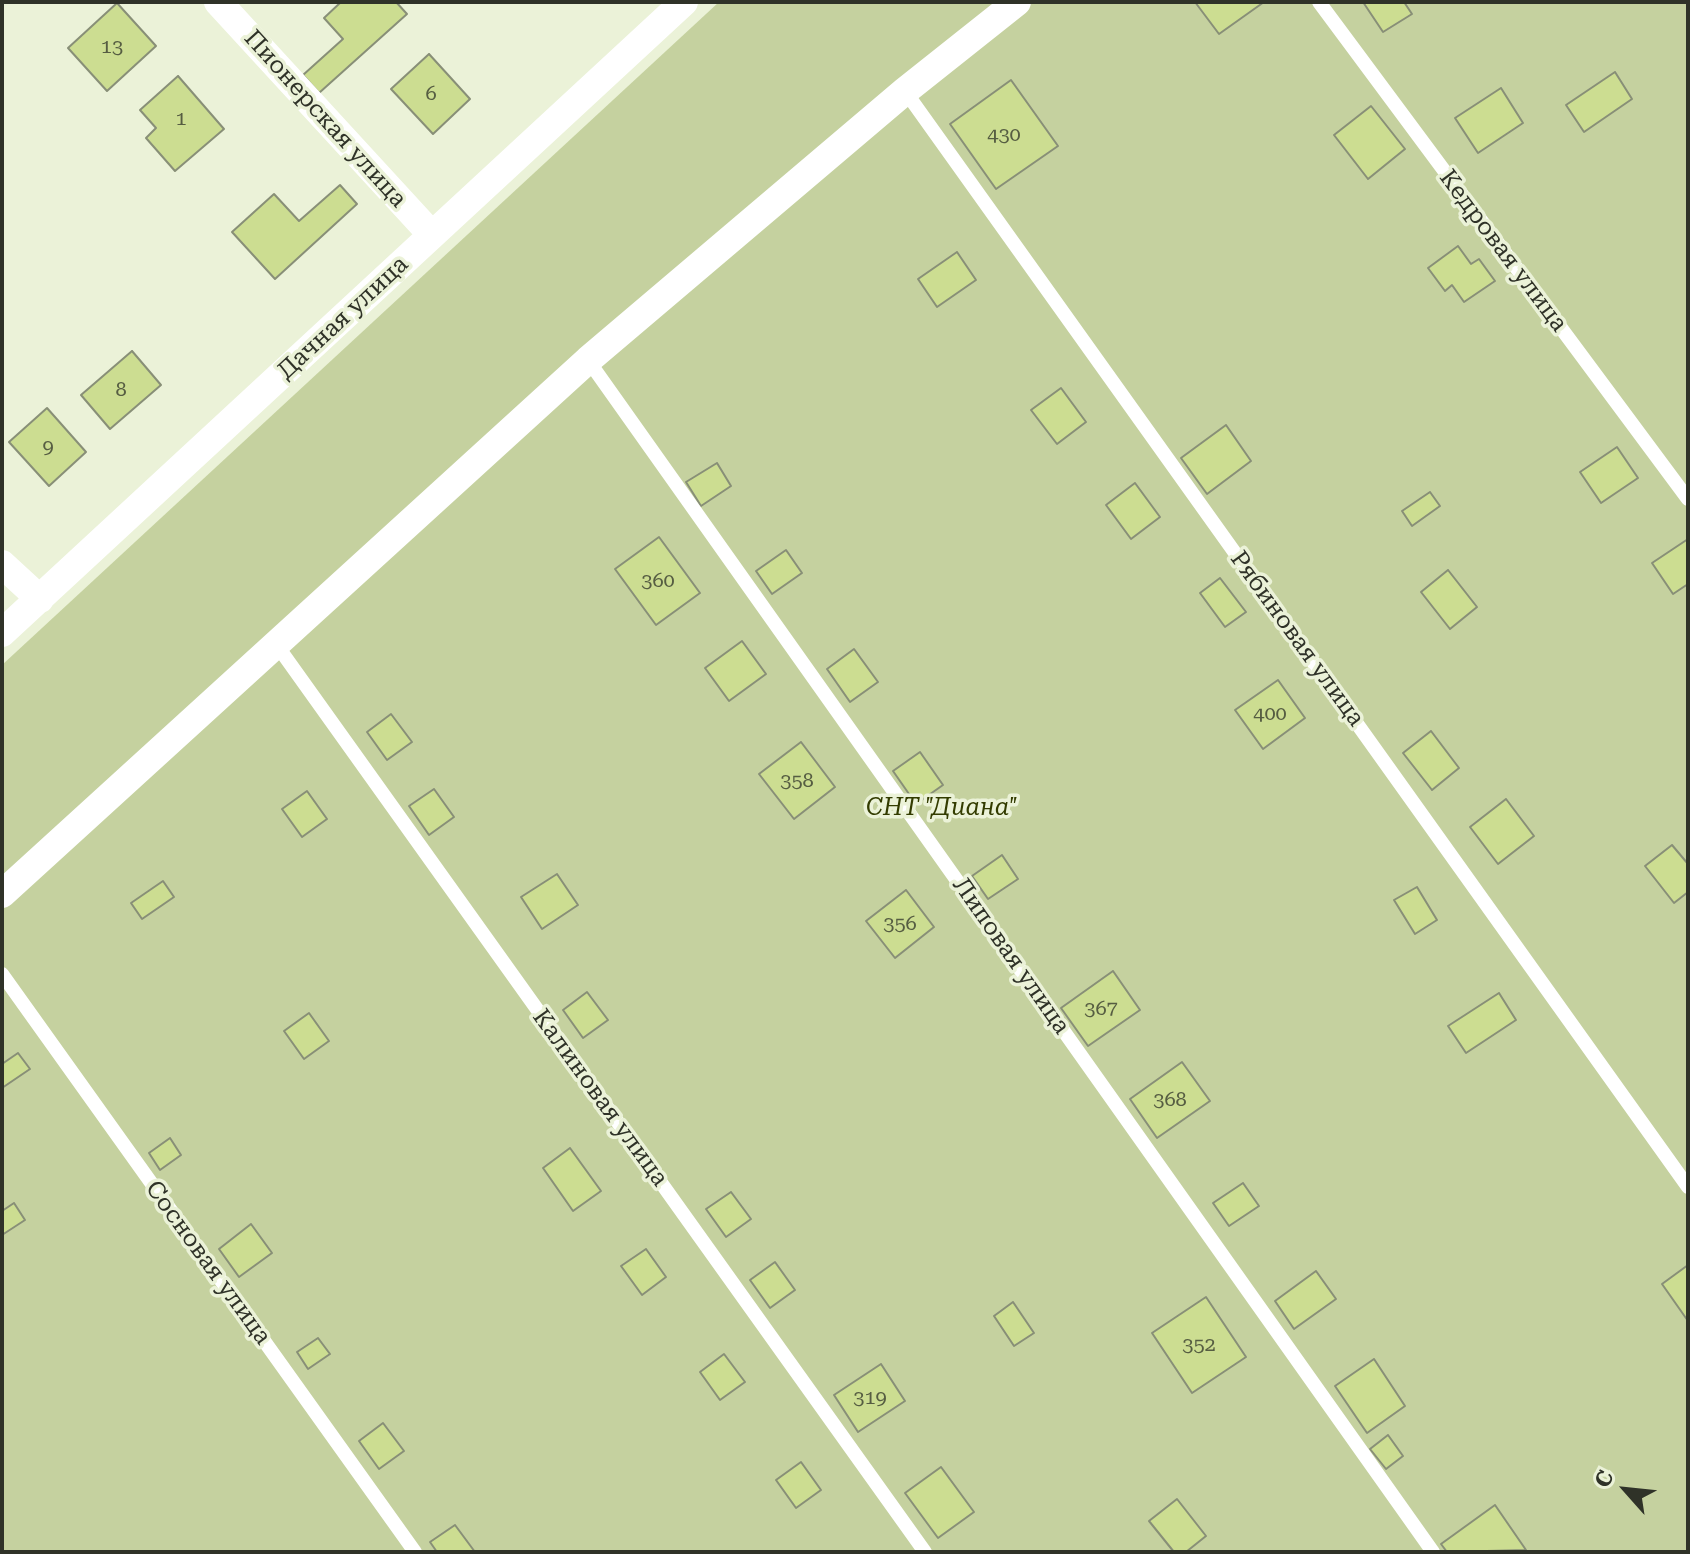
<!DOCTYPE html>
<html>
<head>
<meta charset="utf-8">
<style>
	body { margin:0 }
	#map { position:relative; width:1690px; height:1554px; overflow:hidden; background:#ebf2d8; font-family:"Roboto Serif",serif }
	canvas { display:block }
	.frame { position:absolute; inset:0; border:4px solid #2f3228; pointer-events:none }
	.north { position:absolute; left:1586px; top:1450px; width:80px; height:80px; -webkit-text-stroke:6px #ebf2d8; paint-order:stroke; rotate:297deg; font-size:22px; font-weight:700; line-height:32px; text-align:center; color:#2f3228 }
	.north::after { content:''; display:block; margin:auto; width:28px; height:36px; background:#2f3228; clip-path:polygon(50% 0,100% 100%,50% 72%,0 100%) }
</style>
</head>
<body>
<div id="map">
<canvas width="1690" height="1554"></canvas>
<div class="frame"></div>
<div class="north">С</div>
</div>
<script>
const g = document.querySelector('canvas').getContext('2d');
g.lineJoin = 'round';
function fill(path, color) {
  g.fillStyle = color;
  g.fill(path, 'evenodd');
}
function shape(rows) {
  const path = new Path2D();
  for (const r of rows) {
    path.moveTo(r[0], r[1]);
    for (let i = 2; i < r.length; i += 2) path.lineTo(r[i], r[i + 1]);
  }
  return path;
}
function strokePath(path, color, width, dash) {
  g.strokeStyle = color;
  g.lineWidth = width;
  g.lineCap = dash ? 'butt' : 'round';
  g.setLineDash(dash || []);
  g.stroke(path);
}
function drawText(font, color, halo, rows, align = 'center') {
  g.font = font + ' "Roboto Serif",serif';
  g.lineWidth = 7;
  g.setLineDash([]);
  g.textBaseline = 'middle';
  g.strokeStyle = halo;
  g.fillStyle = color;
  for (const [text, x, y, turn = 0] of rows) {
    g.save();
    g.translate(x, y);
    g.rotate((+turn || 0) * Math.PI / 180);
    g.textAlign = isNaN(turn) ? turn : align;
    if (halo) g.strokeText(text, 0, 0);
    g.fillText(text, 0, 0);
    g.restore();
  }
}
const green = shape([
	[719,2,1688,2,1688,1552,2,1552,2,665]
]);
const building = shape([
	[341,2,396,2,407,14,319,93,303,75,343,39,324,18,341,2],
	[1195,2,1264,2,1219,34,1195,2],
	[1363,2,1404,2,1412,14,1383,32,1363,2],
	[117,3,156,46,107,91,68,48,117,3],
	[429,54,470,99,433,134,391,89,429,54],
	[1615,72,1632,99,1584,132,1566,105,1615,72],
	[178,76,224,129,175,171,146,138,156,128,140,110,178,76],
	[1011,80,1058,146,996,189,950,124,1011,80],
	[1501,88,1523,123,1478,153,1455,118,1501,88],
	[1371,106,1405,149,1368,179,1334,135,1371,106],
	[340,185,357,204,275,279,232,232,274,194,299,221,340,185],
	[1458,246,1471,264,1479,259,1495,281,1464,302,1452,285,1445,291,1428,268,1458,246],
	[957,252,976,280,937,307,918,279,957,252],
	[132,351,161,385,110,429,81,395,132,351],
	[1061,388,1086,422,1057,444,1031,410,1061,388],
	[47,408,86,452,49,486,9,442,47,408],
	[1226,425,1251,461,1207,494,1181,458,1226,425],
	[1617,447,1638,478,1601,503,1580,472,1617,447],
	[717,463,731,486,701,506,686,482,717,463],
	[1135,483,1160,517,1131,539,1106,505,1135,483],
	[1430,492,1440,506,1412,526,1402,511,1430,492],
	[659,537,700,593,656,625,615,569,659,537],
	[1688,539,1688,584,1673,594,1652,563,1688,539],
	[786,550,802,573,772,594,756,571,786,550],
	[1448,570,1477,607,1450,629,1421,592,1448,570],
	[1220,578,1246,612,1225,627,1200,593,1220,578],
	[742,641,766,674,729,701,705,668,742,641],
	[854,649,878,682,850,702,827,669,854,649],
	[1278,680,1305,718,1263,749,1235,710,1278,680],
	[391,714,412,742,387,760,367,732,391,714],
	[1431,731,1459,768,1432,790,1403,753,1431,731],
	[801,742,835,787,794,819,759,774,801,742],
	[920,752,943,785,916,804,893,771,920,752],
	[434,789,454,817,429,835,409,806,434,789],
	[307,791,327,819,302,837,282,809,307,791],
	[1506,799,1534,836,1498,864,1470,827,1506,799],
	[1672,845,1688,864,1688,892,1674,903,1645,866,1672,845],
	[1002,855,1018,879,988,899,972,876,1002,855],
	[557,874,578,905,542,929,521,897,557,874],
	[163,881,174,897,142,919,131,903,163,881],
	[1417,887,1437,920,1415,934,1394,900,1417,887],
	[906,890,934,927,895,958,866,921,906,890],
	[1113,971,1140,1010,1088,1046,1061,1008,1113,971],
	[587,992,608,1020,583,1038,563,1010,587,992],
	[1499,993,1516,1020,1466,1053,1448,1026,1499,993],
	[309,1013,329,1041,304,1059,284,1031,309,1013],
	[18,1053,30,1069,2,1088,2,1064,18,1053],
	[1182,1062,1210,1101,1157,1138,1130,1099,1182,1062],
	[170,1138,181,1155,160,1170,149,1153,170,1138],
	[570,1148,601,1191,573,1211,543,1168,570,1148],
	[1243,1183,1259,1206,1229,1226,1213,1203,1243,1183],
	[731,1192,751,1219,726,1237,706,1209,731,1192],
	[14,1203,25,1220,2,1235,2,1211,14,1203],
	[251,1224,272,1253,239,1277,219,1249,251,1224],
	[646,1249,666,1277,642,1295,621,1266,646,1249],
	[775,1262,795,1290,770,1308,750,1280,775,1262],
	[1688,1265,1688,1321,1662,1284,1688,1265],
	[1316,1271,1336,1299,1294,1329,1275,1301,1316,1271],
	[1206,1297,1246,1357,1192,1393,1152,1333,1206,1297],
	[1013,1302,1034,1333,1014,1346,994,1316,1013,1302],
	[318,1338,330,1354,308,1369,297,1352,318,1338],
	[724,1354,745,1382,720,1400,700,1372,724,1354],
	[1374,1359,1405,1406,1367,1433,1335,1386,1374,1359],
	[881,1364,905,1401,858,1432,834,1395,881,1364],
	[383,1423,404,1451,379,1469,359,1441,383,1423],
	[1388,1435,1403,1456,1386,1469,1370,1449,1388,1435],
	[801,1462,821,1490,796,1508,776,1480,801,1462],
	[941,1467,974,1512,938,1538,905,1493,941,1467],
	[1177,1499,1206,1536,1186,1552,1174,1552,1149,1521,1177,1499],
	[1495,1505,1526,1550,1447,1552,1441,1544,1495,1505],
	[455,1525,475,1552,437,1552,430,1542,455,1525]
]);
const lane = shape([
	[1319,2,1688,499],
	[905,91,1688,1187],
	[588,360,1433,1552],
	[276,644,925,1552],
	[2,974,415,1552]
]);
const street = shape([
	[218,2,432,235],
	[2,564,40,599],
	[2,633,684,2],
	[2,894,588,360,905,91,1017,2]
]);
const numberNames = [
	["13",112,47],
	["6",431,94],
	["1",181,119],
	["430",1004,135],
	["8",121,390],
	["9",48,447],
	["360",658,581],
	["400",1270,714],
	["358",797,781],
	["356",900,924],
	["367",1101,1009],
	["368",1170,1100],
	["352",1199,1345],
	["319",870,1398]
];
const streetNames = [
	["Пионерская улица",325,119,48],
	["Кедровая улица",1503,251,53],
	["Дачная улица",343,318,-43],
	["Рябиновая улица",1297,639,54],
	["Липовая улица",1011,956,55],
	["Калиновая улица",600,1098,54],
	["Сосновая улица",208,1263,54]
];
const parkNames = [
	["СНТ \"Диана\"",942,808]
];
fill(green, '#c5d19f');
fill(building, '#ccdd91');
strokePath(building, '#888f77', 2);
strokePath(lane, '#fff', 14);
strokePath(street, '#fff', 28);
drawText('20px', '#565d42', null, numberNames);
drawText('24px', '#2f3228', '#ebf2d8', streetNames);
drawText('italic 24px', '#333c00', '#ebf2d8', parkNames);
</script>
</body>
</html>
